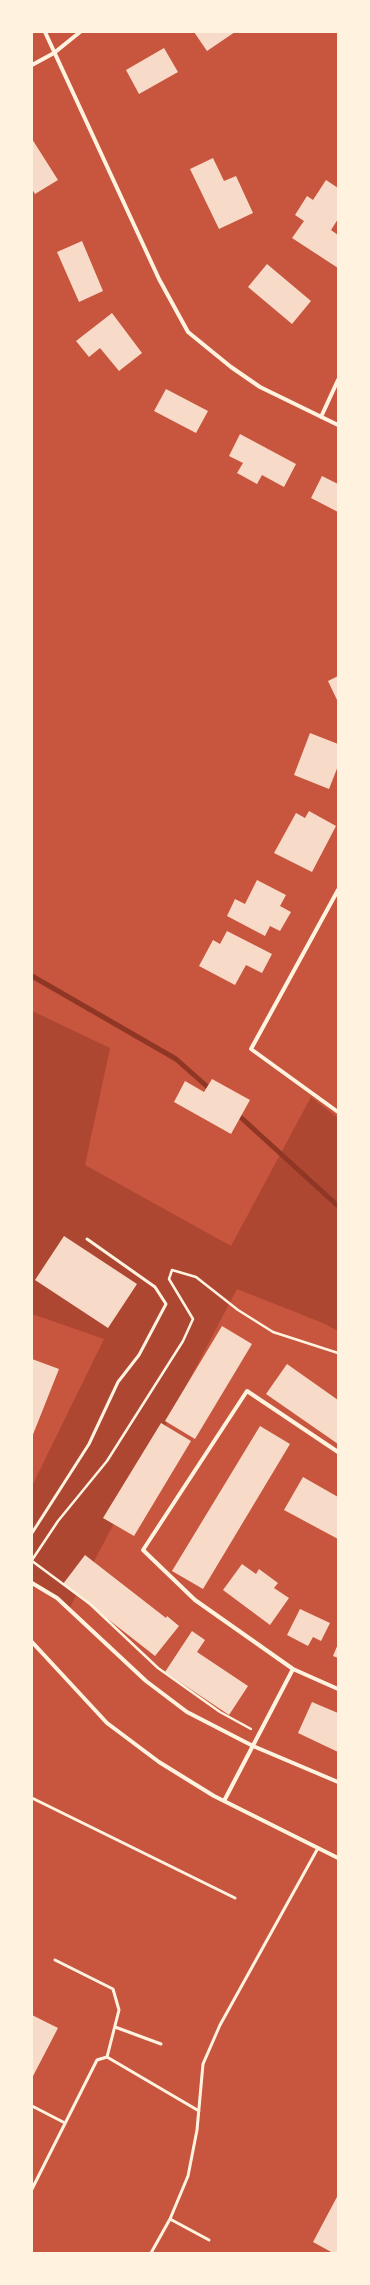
<!DOCTYPE html>
<html>
<head>
<meta charset="utf-8">
<style>
	body { margin:0 }
	#map { position:relative; width:370px; height:2285px; overflow:hidden; background:#c8553d; font-family:"Times New Roman",serif }
	canvas { display:block }
	.frame { position:absolute; inset:0; border:33px solid #fff3e0; pointer-events:none }
</style>
</head>
<body>
<div id="map">
<canvas width="370" height="2285"></canvas>
<div class="frame"></div>
</div>
<script>
const g = document.querySelector('canvas').getContext('2d');
g.lineJoin = 'round';
function fill(path, color) {
  g.fillStyle = color;
  g.fill(path, 'evenodd');
}
function shape(rows) {
  const path = new Path2D();
  for (const r of rows) {
    path.moveTo(r[0], r[1]);
    for (let i = 2; i < r.length; i += 2) path.lineTo(r[i], r[i + 1]);
  }
  return path;
}
function strokePath(path, color, width, dash) {
  g.strokeStyle = color;
  g.lineWidth = width;
  g.lineCap = dash ? 'butt' : 'round';
  g.setLineDash(dash || []);
  g.stroke(path);
}
const green = shape([
	[32,1011,110,1048,85,1165,231,1246,311,1097,338,1118,338,1331,323,1323,237,1289,69,1609,32,1582,32,1486,104,1339,32,1314]
]);
const stream = shape([
	[32,976,176,1059,211,1090],
	[236,1113,338,1206]
]);
const building = shape([
	[194,32,235,32,207,51],
	[164,48,178,72,139,94,126,70],
	[32,139,58,180,35,194,32,189],
	[213,158,224,181,236,176,253,213,219,229,190,169],
	[326,180,338,188,338,219,331,230,338,235,338,268,292,238,304,221,295,215,307,196,313,200],
	[82,241,103,291,79,302,57,252],
	[267,264,311,301,292,324,248,287],
	[112,313,142,353,119,371,100,348,89,357,76,341],
	[166,389,208,411,196,433,154,411],
	[240,434,296,464,284,487,262,475,257,484,237,473,243,463,229,456],
	[322,476,338,484,338,512,311,498],
	[338,676,338,702,328,681],
	[310,733,338,744,338,766,329,789,294,775],
	[309,811,336,826,312,872,274,853,296,813,305,818],
	[257,880,286,895,280,906,291,912,280,931,270,926,265,936,227,916,235,899,245,904],
	[227,931,272,954,262,973,246,965,235,985,199,966,213,940,220,944],
	[212,1079,250,1100,231,1134,174,1102,185,1081,204,1092],
	[64,1236,137,1284,108,1328,35,1280],
	[222,1326,252,1344,195,1439,165,1421],
	[32,1359,59,1369,32,1437],
	[287,1364,338,1400,338,1444,266,1394],
	[161,1423,191,1441,134,1536,103,1518],
	[260,1426,290,1444,203,1589,172,1571],
	[303,1477,338,1497,338,1539,284,1510],
	[85,1555,166,1618,167,1616,179,1626,155,1656,63,1584],
	[242,1564,256,1574,259,1569,278,1583,274,1588,289,1598,270,1625,223,1590],
	[300,1609,330,1623,321,1641,313,1637,308,1646,287,1635],
	[192,1631,205,1640,197,1652,248,1686,229,1715,165,1672],
	[338,1644,338,1658,333,1656],
	[312,1702,338,1713,338,1752,298,1733],
	[32,2015,58,2028,32,2078],
	[338,2195,338,2253,333,2253,313,2242]
]);
const path = shape([
	[32,1560,58,1521,107,1461,183,1341,193,1319,169,1279,172,1270,196,1277,238,1310,273,1332,338,1353],
	[32,1561,90,1604,158,1668,220,1712,251,1729]
]);
const service = shape([
	[32,1533,89,1444,118,1382,139,1355,166,1304,155,1287,87,1239],
	[32,1798,235,1898],
	[55,1960,113,1989,119,2010,107,2057],
	[115,2027,161,2044],
	[32,2106,65,2123],
	[32,2189,97,2060,107,2057,199,2111],
	[170,2219,188,2176,197,2130,203,2064,220,2025,318,1848],
	[151,2253,170,2219,209,2240]
]);
const minor = shape([
	[45,32,159,279,188,332,231,367,260,387,338,425],
	[32,65,54,53,80,32],
	[321,417,338,380],
	[338,890,251,1049,338,1112],
	[338,1452,247,1391,143,1550,195,1600,293,1669,338,1689],
	[32,1583,57,1598,146,1681,187,1712,253,1746,338,1782],
	[32,1642,107,1723,159,1762,214,1796,338,1858],
	[224,1801,293,1669]
]);
fill(green, '#ae4732');
strokePath(stream, '#8f3625', 5);
fill(building, '#f7dbc8');
strokePath(path, '#fff3e0', 2.5);
strokePath(service, '#fff3e0', 3);
strokePath(minor, '#fff3e0', 4);
</script>
</body>
</html>
